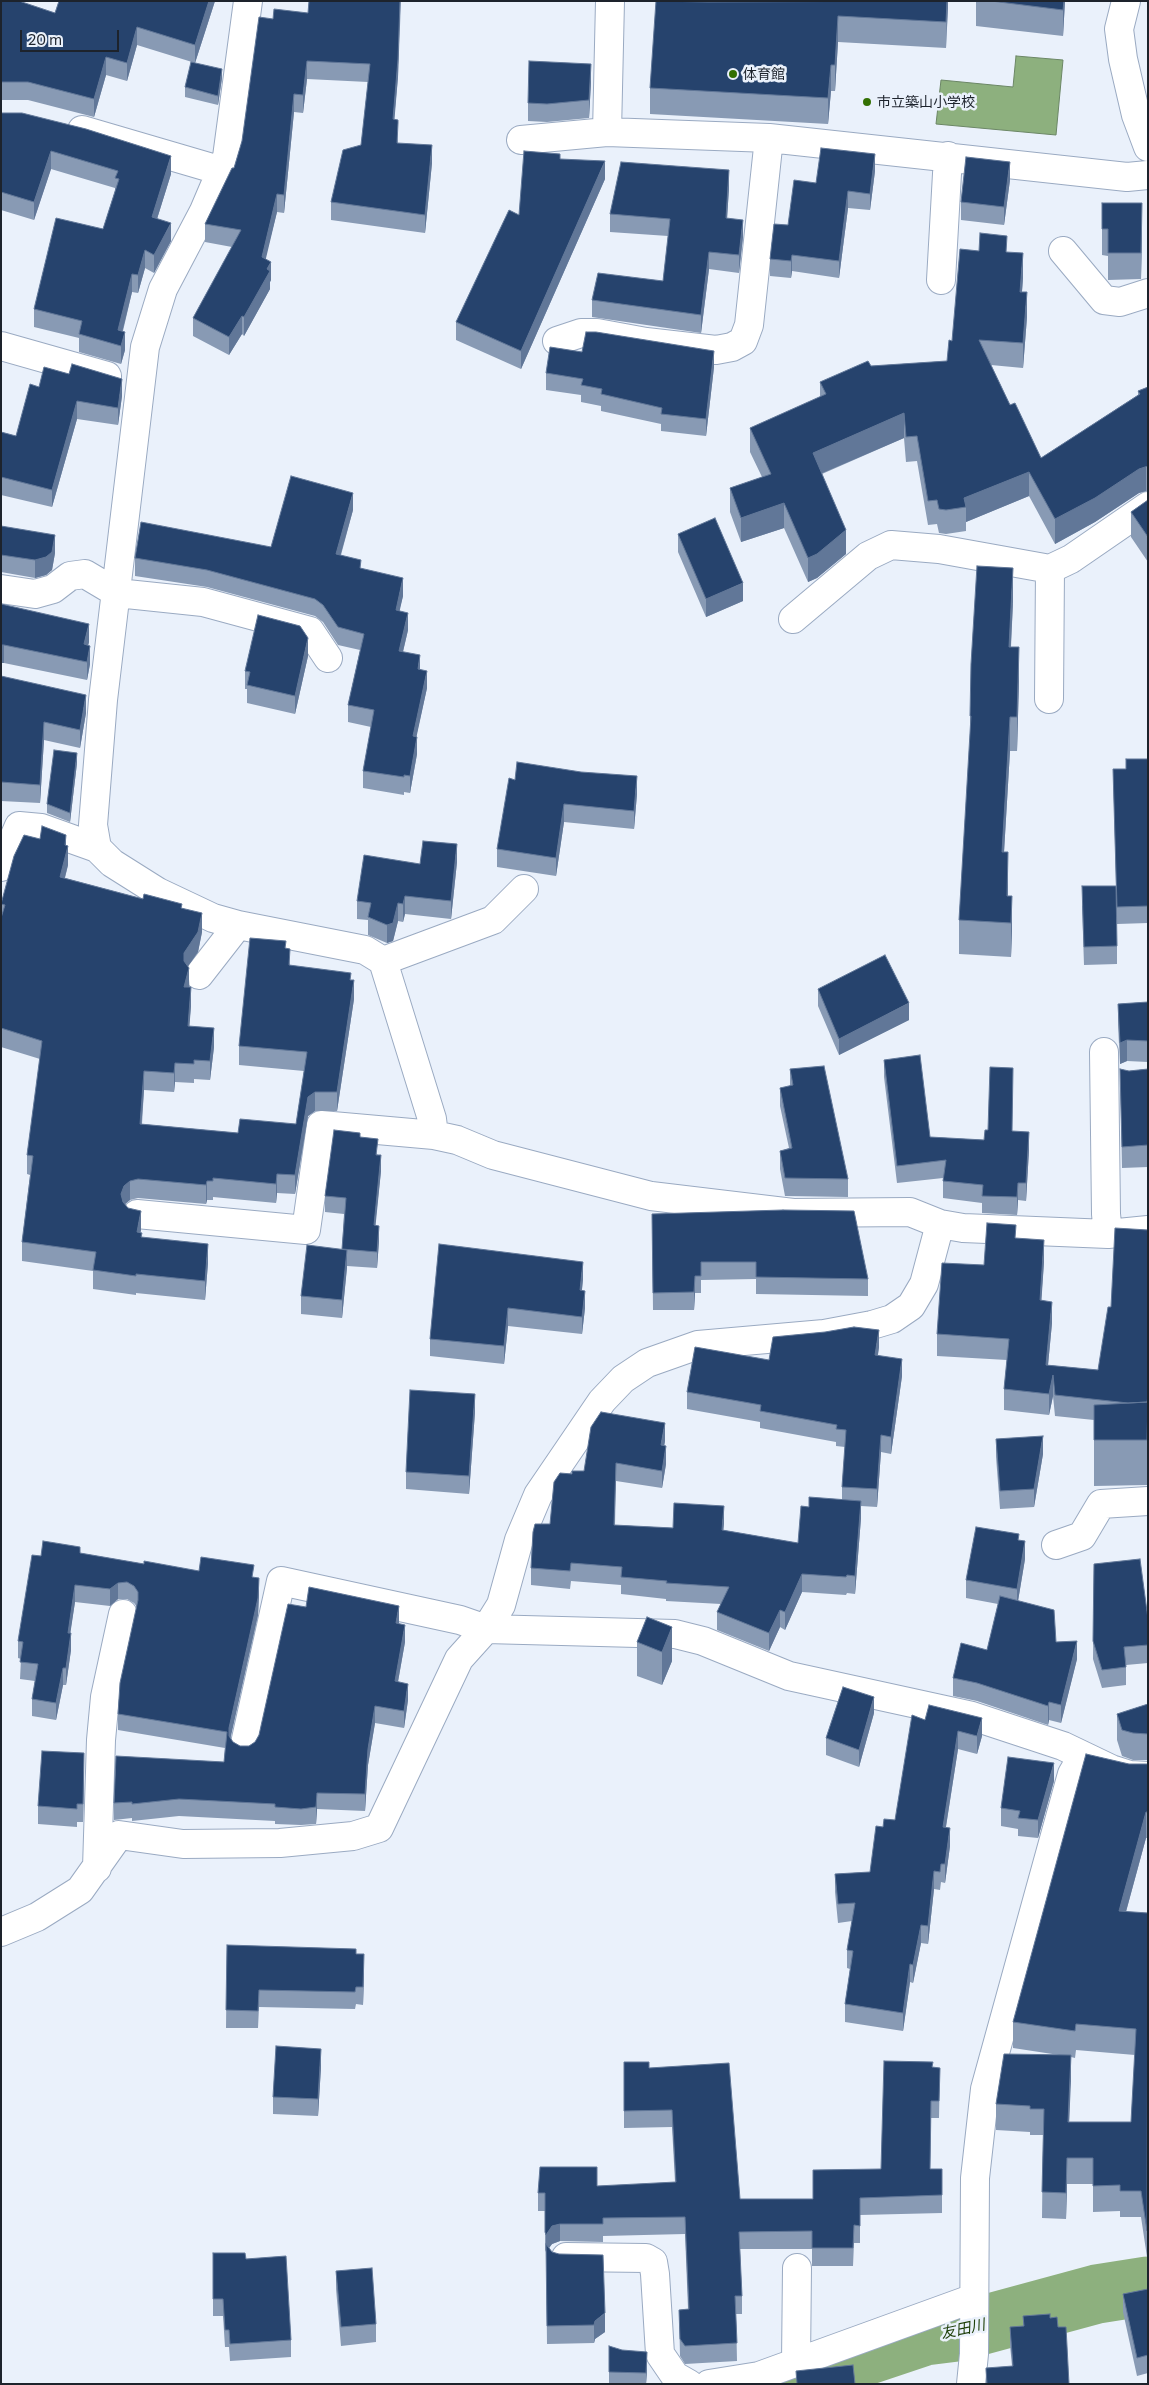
<!DOCTYPE html>
<html>
<head>
<meta charset="utf-8">
<style>
	body { margin:0 }
	#map { position:relative; width:1149px; height:2385px; overflow:hidden; background:#eaf1fb; font-family:Commissioner,sans-serif }
	canvas { display:block }
	.frame { position:absolute; inset:0; border:2px solid #1d232c; pointer-events:none }
	.scale { position:absolute; left:20px; top:30px; width:99px; height:22px; box-sizing:border-box; border:2px solid #1d232c; border-top:0; padding-left:6px; font-size:15px; line-height:18px; white-space:nowrap; color:#1d232c; -webkit-text-stroke:4px #eaf1fb; paint-order:stroke }
</style>
</head>
<body>
<div id="map">
<canvas width="1149" height="2385"></canvas>
<div class="frame"></div>
<div class="scale">20 m</div>
</div>
<script>
const g = document.querySelector('canvas').getContext('2d');
g.lineJoin = 'round';
function fill(path, color) {
  g.fillStyle = color;
  g.fill(path, 'evenodd');
}
function shape(rows) {
  const path = new Path2D();
  for (const r of rows) {
    path.moveTo(r[0], r[1]);
    for (let i = 2; i < r.length; i += 2) path.lineTo(r[i], r[i + 1]);
  }
  return path;
}
function strokePath(path, color, width, dash) {
  g.strokeStyle = color;
  g.lineWidth = width;
  g.lineCap = dash ? 'butt' : 'round';
  g.setLineDash(dash || []);
  g.stroke(path);
}
function drawText(font, color, halo, rows, align = 'center') {
  g.font = font + ' Commissioner,"Noto Sans JP",sans-serif';
  g.lineWidth = 5;
  g.setLineDash([]);
  g.textBaseline = 'middle';
  g.strokeStyle = halo;
  g.fillStyle = color;
  for (const [text, x, y, turn = 0] of rows) {
    g.save();
    g.translate(x, y);
    g.rotate((+turn || 0) * Math.PI / 180);
    g.textAlign = isNaN(turn) ? turn : align;
    if (halo) g.strokeText(text, 0, 0);
    g.fillText(text, 0, 0);
    g.restore();
  }
}
const water = shape([
	[1016,56,1063,60,1056,135,936,124,941,80,1013,87,1016,56]
]);
const river = shape([
	[782,2384,925,2336,957,2332,1097,2294,1148,2286]
]);
const minor = shape([
	[248,1,227,157,204,211,163,289,145,347,103,700,93,825,97,848,112,863,158,892,213,918,238,925,365,950,383,961,432,1119,434,1135,457,1140,493,1155,651,1196,793,1213,910,1212,940,1224,963,1228,1108,1234,1148,1230],
	[1126,1,1119,29,1123,59,1136,115,1148,147],
	[82,130,222,171],
	[607,132,610,1],
	[521,140,607,132,769,138,1127,177,1148,175],
	[1063,251,1104,300,1120,302,1148,293],
	[941,280,948,156],
	[557,341,581,333,597,333,646,342,716,350,732,347,743,341,749,325,769,138],
	[1,346,107,376],
	[1,589,35,594,53,589,70,576,85,574,117,593,203,602,310,631,328,658],
	[793,619,868,556,891,545,939,549,1050,569,1071,559,1148,506],
	[1049,699,1050,569],
	[1,867,19,826,41,828,97,848],
	[383,961,493,920,524,889],
	[199,975,238,925],
	[1104,1052,1106,1214,1108,1234],
	[137,1214,306,1230,321,1125,434,1135],
	[1056,1545,1082,1536,1101,1504,1148,1501],
	[244,1748,281,1581,460,1620,486,1629,501,1605,519,1540,538,1495,602,1401,623,1379,647,1363,698,1345,824,1334,872,1325,892,1319,911,1306,924,1284,940,1224],
	[97,1868,101,1740,105,1697,123,1614],
	[1,1932,37,1917,80,1890,119,1835,183,1844,280,1843,353,1836,379,1828,459,1659,486,1629,675,1634,703,1641,789,1676,972,1716,1063,1746,1111,1769,1130,1775,1148,1776],
	[566,2257,646,2258,653,2262,655,2274,660,2354,675,2376,689,2384],
	[796,2362,797,2268],
	[709,2384,759,2376,974,2298],
	[971,2384,974,2354,975,2178,985,2089,1072,1774,1082,1757]
]);
const wall = shape([
	[1,1,55,13,59,1,215,1,195,63,222,78,218,105,185,97,185,87,192,62,137,45,127,81,106,75,94,117,28,100,1,100],
	[309,1,401,1,398,77,394,119,398,143,432,163,425,233,331,220,331,202,361,145,368,82,307,79,303,113,294,112,284,213,277,212,265,259,271,280,270,282,270,289,244,336,242,334,229,355,193,336,193,318,232,247,205,242,205,224,234,168,242,141,273,19,308,13],
	[948,1,946,48,838,42,835,91,831,91,828,124,650,114,650,88,708,2],
	[976,1,1065,1,1063,36,976,26],
	[591,82,589,118,547,122,528,121,528,103],
	[1,113,171,174,157,219,171,241,154,273,145,268,138,293,132,292,123,331,125,350,121,364,79,352,79,338,34,327,34,309,103,229,115,191,115,188,51,169,34,220,1,210],
	[560,159,605,179,521,369,456,340,456,322],
	[875,171,870,210,848,208,839,278,792,271,791,278,770,276,770,259,788,225,816,183],
	[1010,180,1004,225,961,220,961,202],
	[729,188,727,218,743,237,739,273,709,269,701,333,592,317,592,300,663,281,668,236,610,232,610,214],
	[1102,203,1142,230,1141,279,1108,280,1108,256,1102,255],
	[979,251,1007,252,1023,278,1022,292,1027,317,1023,368,991,365,1010,405,1041,458,1138,395,1138,391,1148,387,1148,491,1139,493,1095,522,1055,544,1029,496,966,522,966,531,946,534,939,533,937,524,928,525,917,461,906,462,904,438,822,474,846,554,817,578,808,582,784,528,741,542,730,512,730,488,762,477,750,452,750,428,820,397,820,382,871,366,947,361],
	[582,352,714,367,706,436,661,431,661,424,601,411,601,406,581,402,581,395,546,390,546,373],
	[39,387,122,396,118,425,77,419,52,507,1,495,1,432,16,436],
	[1148,500,1148,562,1131,537,1131,512],
	[353,510,341,555,403,596,399,611,408,630,403,652,420,669,427,688,416,737,417,754,410,793,404,792,404,795,363,788,363,771,371,727,348,722,348,705,360,650,338,645,323,622,315,616,207,587,135,576,135,558,271,547],
	[1,526,55,553,52,570,46,575,35,578,1,572],
	[678,534,743,601,706,617,678,552],
	[1013,602,1011,647,1019,681,1017,751,1010,751,1004,852,1008,886,1008,896,1012,930,1011,957,959,954,959,920,970,746,970,716],
	[1,604,89,642,88,645,90,664,87,680,4,663],
	[308,656,295,714,247,703,247,689,245,689,245,671],
	[1,676,86,713,80,748,44,740,40,803,1,801],
	[1126,759,1148,759,1148,923,1117,924,1113,769,1126,769],
	[77,763,70,822,47,813,47,804],
	[515,780,637,794,634,829,564,822,556,876,497,867,497,849],
	[66,846,68,865,65,878,143,899,182,908,202,932,198,952,188,966,191,1006,189,1026,214,1047,210,1080,194,1079,194,1083,175,1082,174,1092,144,1090,142,1124,238,1133,296,1124,304,1071,239,1065,239,1046,286,948,290,965,351,980,354,999,337,1111,315,1111,308,1116,295,1194,277,1193,276,1203,213,1197,213,1200,207,1200,206,1204,138,1198,130,1200,125,1204,141,1230,140,1233,142,1237,208,1263,205,1300,136,1293,136,1295,93,1289,93,1271,22,1261,22,1242,30,1175,27,1174,27,1155,40,1059,1,1047,1,904],
	[457,862,451,919,405,914,403,922,398,921,393,941,387,943,368,935,368,920,357,919,357,901,420,864],
	[1082,905,1117,946,1117,964,1084,965],
	[818,989,909,1020,839,1055,818,1006],
	[1148,1002,1148,1062,1127,1061,1120,1064,1118,1025,1118,1004],
	[884,1060,930,1137,984,1140,1012,1132,1029,1150,1026,1201,1018,1200,1017,1215,982,1213,982,1203,943,1198,943,1178,897,1183,884,1077],
	[790,1069,848,1179,848,1197,785,1196,780,1169,780,1151,789,1148,780,1106,780,1088,790,1086],
	[1120,1069,1129,1071,1148,1069,1148,1167,1122,1168],
	[360,1137,378,1155,381,1171,375,1225,379,1241,377,1268,347,1266,342,1318,301,1314,301,1296,342,1249,344,1214,325,1212,325,1196],
	[652,1214,868,1279,868,1296,756,1294,756,1279,701,1280,701,1293,695,1293,694,1310,653,1310],
	[1016,1238,1044,1262,1041,1301,1052,1323,1048,1365,1098,1370,1148,1417,1147,1485,1094,1486,1094,1420,1055,1416,1053,1396,1049,1415,1004,1410,1004,1389,1007,1360,937,1356,937,1334,984,1265],
	[439,1244,583,1279,582,1290,585,1308,582,1334,508,1326,504,1364,430,1356,430,1339],
	[879,1347,878,1355,902,1376,891,1454,881,1452,877,1507,861,1506,861,1518,855,1594,847,1593,846,1595,802,1592,785,1630,780,1627,769,1651,717,1630,717,1612,721,1604,666,1601,666,1599,621,1594,621,1585,571,1581,570,1589,531,1585,531,1568,572,1474,584,1471,665,1441,664,1446,666,1464,662,1488,616,1481,615,1525,673,1528,724,1523,723,1530,798,1543,809,1507,842,1499,842,1487,845,1447,836,1446,836,1442,760,1428,760,1422,687,1409,687,1392,769,1360],
	[475,1412,469,1494,406,1489,406,1472],
	[996,1439,1043,1454,1034,1507,1000,1509,996,1457],
	[1019,1540,1025,1559,1018,1601,1056,1642,1077,1659,1061,1723,1049,1720,1048,1725,977,1701,953,1696,953,1678,987,1650,998,1604,966,1598,966,1580],
	[80,1553,144,1564,199,1571,254,1577,259,1595,258,1615,230,1738,233,1742,240,1746,249,1746,255,1742,399,1624,405,1642,398,1682,408,1700,404,1728,375,1723,368,1765,365,1811,317,1809,316,1824,301,1825,275,1824,275,1821,179,1816,132,1821,132,1818,114,1820,114,1803,224,1762,225,1748,118,1730,118,1714,137,1607,134,1603,127,1599,118,1599,110,1606,75,1602,70,1633,71,1650,66,1685,63,1685,56,1720,32,1716,32,1699,35,1681,20,1679,21,1659,18,1658,18,1641,41,1556],
	[1094,1564,1148,1619,1148,1663,1126,1665,1126,1685,1102,1688,1093,1659],
	[672,1627,672,1661,662,1685,637,1676,637,1642],
	[1148,1704,1148,1760,1133,1760,1122,1756,1117,1740,1117,1714],
	[874,1713,859,1767,826,1755,826,1738],
	[925,1720,982,1736,977,1754,958,1749,946,1827,950,1846,945,1883,941,1882,940,1890,934,1889,928,1944,921,1943,913,1983,910,1982,903,2031,845,2022,845,2004,850,1969,847,1968,847,1950,852,1921,838,1923,835,1892,835,1874,870,1872,895,1820],
	[1129,1764,1148,1764,1148,1838,1146,1838,1126,1912,1148,1913,1147,2257,1141,2217,1120,2217,1120,2211,1093,2212,1093,2184,1067,2184,1066,2219,1042,2218,1043,2135,1030,2135,1030,2132,996,2130,996,2104,1059,2055,1013,2048,1013,2022],
	[1076,2050,1135,2055,1131,2122,1069,2122,1071,2057,1075,2058],
	[84,1771,83,1822,77,1822,77,1827,38,1824,38,1806],
	[1054,1781,1038,1838,1018,1836,1018,1829,1001,1826,1001,1808],
	[227,1945,356,1954,364,1972,363,2005,356,2004,355,2009,259,2007,258,2028,226,2028],
	[624,2062,649,2068,740,2199,813,2199,881,2169,933,2067,940,2068,939,2118,931,2118,930,2169,942,2169,942,2213,860,2215,860,2243,854,2243,853,2266,812,2266,812,2249,740,2249,742,2296,742,2314,736,2314,737,2361,685,2364,680,2356,679,2310,688,2309,685,2234,603,2236,603,2242,560,2241,552,2244,549,2248,605,2332,595,2339,594,2343,547,2344,546,2252,545,2250,545,2211,538,2211,538,2193,675,2182,672,2127,624,2128],
	[321,2067,318,2116,273,2114,273,2097],
	[213,2253,246,2259,291,2340,291,2357,230,2361,229,2347,225,2347,223,2316,213,2316],
	[336,2271,376,2324,376,2342,341,2346,336,2289],
	[1148,2289,1148,2373,1137,2376,1123,2312,1123,2294],
	[1023,2316,1050,2318,1058,2327,1069,2384,986,2384,986,2370,1012,2366,1010,2345,1010,2327,1023,2327],
	[609,2346,647,2370,646,2384,609,2384]
]);
const shadedWall = shape([
	[209,1,215,1,195,63,195,45],
	[400,1,398,77,393,137,393,119],
	[947,1,948,1,948,8,946,48],
	[1064,1,1065,1,1063,36,1063,10],
	[838,16,838,42,835,91,835,65],
	[137,27,137,45,127,81,127,63],
	[106,57,106,75,94,117,94,99],
	[307,61,307,79,303,113,303,95],
	[591,64,591,82,589,118,589,100],
	[831,65,831,91,828,124,828,98],
	[222,69,222,78,218,105,218,96],
	[294,94,294,112,284,213,284,195],
	[432,145,432,163,425,233,425,215],
	[51,151,51,169,34,220,34,202],
	[875,154,875,171,870,210,870,194],
	[171,156,171,174,152,235,152,217],
	[605,161,605,179,521,369,521,351],
	[1010,162,1010,180,1004,225,1004,207],
	[729,170,729,188,726,235,726,218],
	[848,191,848,208,839,278,839,261],
	[277,194,277,212,262,275,262,257],
	[1142,203,1142,230,1141,279,1141,253],
	[743,220,743,237,739,273,739,255],
	[171,223,171,241,154,273,154,255],
	[145,250,145,268,138,293,138,275],
	[709,252,709,269,701,333,701,315],
	[1023,253,1023,278,1020,316,1020,292],
	[792,255,792,271,791,278,791,261],
	[271,262,271,280,270,282,270,289,244,336,244,317,267,269],
	[132,274,132,292,119,345,118,330],
	[1027,292,1027,317,1023,368,1023,343],
	[242,316,242,334,229,355,229,337],
	[125,332,125,350,121,364,121,346],
	[714,351,714,367,706,436,706,419],
	[122,379,122,396,118,425,118,408],
	[77,401,77,419,52,507,52,490],
	[904,413,904,438,813,477,813,453],
	[1146,466,1146,491,1139,493,1095,522,1055,544,1055,519,1139,469],
	[1029,472,1029,496,966,522,966,507,964,498],
	[353,493,353,510,336,571,336,554],
	[784,503,784,528,741,542,741,518],
	[846,530,846,554,817,578,808,582,808,558],
	[55,535,55,553,52,570,46,575,35,578,35,560],
	[1013,568,1013,602,1009,681,1009,647],
	[403,578,403,596,396,627,396,610],
	[743,583,743,601,706,617,706,599],
	[408,613,408,630,399,668,399,651],
	[89,624,89,642,84,663,84,644],
	[308,638,308,656,295,714,295,696],
	[1,645,4,645,4,663,1,663],
	[90,646,90,664,87,680,87,662],
	[1019,647,1019,681,1017,751,1017,717],
	[420,655,420,673,418,669],
	[427,671,427,688,413,753,413,736],
	[86,695,86,713,80,748,80,730],
	[1010,717,1010,751,1002,886,1002,852],
	[44,722,44,740,40,803,40,785],
	[417,737,417,754,410,793,410,776],
	[77,753,77,763,70,822,70,813],
	[637,776,637,794,634,829,634,811],
	[564,804,564,822,556,876,556,858],
	[66,835,66,851,68,846,68,865,60,896,60,877],
	[457,844,457,862,451,919,451,901],
	[1008,852,1008,886,1007,923,1007,896],
	[405,896,405,914,403,922,403,904],
	[1012,896,1012,930,1011,957,1011,923],
	[398,903,398,921,393,941,387,943,387,925],
	[202,913,202,932,198,952,184,972,184,953],
	[189,968,189,987,184,987],
	[354,980,354,999,337,1111,337,1092],
	[191,987,191,1006,188,1045,188,1026],
	[909,1003,909,1020,839,1055,839,1039],
	[214,1028,214,1047,210,1080,210,1061],
	[1127,1040,1127,1061,1120,1064,1120,1043],
	[175,1063,175,1082,174,1092,174,1073],
	[144,1071,144,1090,140,1143,140,1124],
	[315,1092,315,1111,308,1116,295,1194,295,1175,308,1097],
	[1029,1132,1029,1150,1026,1201,1026,1183],
	[381,1155,381,1171,374,1241,374,1225],
	[277,1174,277,1193,276,1203,276,1184],
	[130,1181,130,1200,124,1205,121,1194,124,1186],
	[207,1181,207,1200,206,1204,206,1185],
	[1018,1183,1018,1200,1017,1215,1017,1197],
	[141,1211,141,1230,137,1251,137,1232],
	[379,1226,379,1241,377,1268,377,1252],
	[1044,1240,1044,1262,1040,1322,1040,1300],
	[208,1244,208,1263,205,1300,205,1281],
	[347,1250,347,1268,342,1318,342,1300],
	[583,1262,583,1279,580,1307,580,1290],
	[695,1276,695,1293,694,1310,694,1292],
	[585,1291,585,1308,582,1334,582,1317],
	[1052,1302,1052,1323,1046,1386,1046,1365],
	[508,1308,508,1326,504,1364,504,1346],
	[879,1330,879,1347,875,1372,875,1355],
	[902,1359,902,1376,891,1454,891,1437],
	[1053,1375,1053,1396,1049,1415,1049,1394],
	[475,1394,475,1412,469,1494,469,1476],
	[1148,1396,1147,1485,1147,1420,1146,1405],
	[665,1423,665,1441,661,1463,661,1445],
	[881,1435,881,1452,877,1507,877,1489],
	[1043,1436,1043,1454,1034,1507,1034,1489],
	[666,1446,666,1464,662,1488,662,1471],
	[861,1501,861,1518,855,1594,855,1576],
	[724,1506,724,1523,722,1548,722,1530],
	[1025,1541,1025,1559,1017,1607,1017,1589],
	[802,1574,802,1592,785,1630,785,1612],
	[259,1578,259,1595,258,1615,229,1745,229,1728],
	[118,1583,118,1599,110,1606,110,1589],
	[75,1585,75,1602,68,1649,68,1633],
	[399,1606,399,1623,396,1640,396,1623],
	[780,1610,780,1627,769,1651,769,1633],
	[405,1625,405,1642,395,1698,395,1681],
	[672,1627,672,1661,662,1685,662,1652],
	[71,1633,71,1650,66,1685,66,1668],
	[1077,1641,1077,1659,1061,1723,1061,1705],
	[63,1668,63,1685,56,1720,56,1703],
	[408,1684,408,1700,404,1728,404,1711],
	[874,1697,874,1713,859,1767,859,1750],
	[1049,1702,1049,1720,1048,1725,1048,1706],
	[375,1706,375,1723,368,1765,365,1811,365,1794,368,1749],
	[982,1718,982,1736,977,1754,977,1736],
	[958,1731,958,1749,943,1845,943,1827],
	[84,1753,84,1771,83,1822,83,1804],
	[1054,1763,1054,1781,1038,1838,1038,1820],
	[317,1793,317,1809,316,1824,316,1807],
	[1146,1812,1146,1838,1119,1937,1119,1911],
	[950,1828,950,1846,945,1883,945,1864],
	[934,1871,934,1889,928,1944,928,1926],
	[921,1925,921,1943,913,1983,913,1965],
	[364,1954,364,1972,363,2005,363,1987],
	[910,1964,910,1982,903,2031,903,2013],
	[321,2049,321,2067,318,2116,318,2099],
	[1071,2055,1071,2081,1068,2148,1068,2122],
	[1067,2158,1067,2184,1066,2219,1066,2193],
	[560,2224,560,2241,552,2244,546,2252,546,2235,552,2226],
	[605,2313,605,2332,595,2339,594,2343,594,2325,595,2321],
	[647,2352,647,2370,646,2384,646,2373]
]);
const building = shape([
	[1,1,19,1,55,13,59,1,209,1,195,45,137,27,127,63,106,57,94,99,28,82,1,82,1,1],
	[309,1,400,1,398,59,393,119,398,120,398,123,397,143,432,145,425,215,331,202,343,150,361,145,370,64,307,61,303,95,294,94,284,195,277,194,262,257,271,262,267,269,270,271,244,317,242,316,229,337,193,318,241,230,205,224,232,168,234,168,242,141,259,17,273,19,274,9,308,13,309,1],
	[656,1,708,2,947,1,946,22,838,16,835,65,831,65,828,98,650,88,656,1],
	[991,1,1064,1,1063,10,991,1],
	[529,61,591,64,589,100,547,104,528,103,529,61],
	[191,62,222,69,218,96,185,87,191,62],
	[1,113,22,113,86,129,171,156,152,217,171,223,154,255,145,250,138,275,132,274,118,330,125,332,121,346,79,334,82,321,34,309,56,218,103,229,119,179,115,178,118,171,51,151,34,202,1,192,1,113],
	[821,148,875,154,870,194,848,191,839,261,792,255,791,261,770,259,774,224,788,225,794,180,816,183,821,148],
	[524,151,560,154,560,159,605,161,521,351,456,322,509,210,519,215,524,151],
	[966,157,1010,162,1004,207,961,202,966,157],
	[621,162,729,170,726,218,743,220,739,255,709,252,701,315,592,300,598,273,663,281,670,219,610,214,621,162],
	[1102,203,1142,203,1141,253,1108,253,1108,229,1102,229,1102,203],
	[980,233,1007,236,1006,252,1023,253,1020,292,1027,292,1023,343,979,340,1010,405,1015,403,1041,458,1140,394,1138,391,1148,387,1148,466,1139,469,1095,498,1055,519,1029,472,964,498,966,507,946,510,939,509,937,500,928,501,917,436,906,437,904,413,813,453,846,530,817,554,808,558,784,503,741,518,730,488,771,474,750,428,826,394,820,382,868,361,871,366,947,361,949,340,952,341,960,249,979,251,980,233],
	[586,332,596,332,714,351,706,419,661,414,662,408,601,394,602,389,581,385,583,379,546,373,550,347,582,352,586,332],
	[72,364,122,379,118,408,77,401,52,490,1,477,1,432,16,436,30,384,39,387,44,367,69,374,72,364],
	[291,476,353,493,336,554,361,560,360,568,403,578,396,610,408,613,399,651,420,655,418,669,427,671,413,736,417,737,410,776,404,775,404,777,363,771,374,710,348,705,364,634,338,627,323,605,315,599,207,570,135,558,141,522,271,547,291,476],
	[1148,500,1148,537,1131,512,1148,500],
	[715,518,743,583,706,599,678,534,715,518],
	[1,526,55,535,52,552,46,557,35,560,1,555,1,526],
	[977,566,1013,568,1009,647,1019,647,1017,717,1010,717,1002,852,1008,852,1007,896,1012,896,1011,923,959,920,971,716,970,716,971,664,977,566],
	[1,604,89,624,84,644,90,646,87,662,4,645,1,645,1,604],
	[258,615,300,626,308,638,295,696,247,685,250,672,245,671,258,615],
	[1,676,86,695,80,730,44,722,40,785,1,782,1,676],
	[54,750,77,753,70,813,47,804,54,750],
	[1126,759,1148,759,1148,906,1117,907,1113,769,1126,769,1126,759],
	[517,762,581,772,637,776,634,811,564,804,556,858,497,849,509,778,515,780,517,762],
	[42,826,66,835,65,845,68,846,60,877,143,899,144,894,182,904,181,908,202,913,198,932,184,953,184,961,189,968,184,987,191,987,188,1026,214,1028,210,1061,194,1060,194,1064,175,1063,174,1073,144,1071,140,1124,238,1133,240,1119,296,1124,307,1052,239,1046,250,938,286,941,285,948,290,949,289,965,351,973,350,980,354,980,337,1092,315,1092,308,1097,295,1175,277,1174,276,1184,213,1178,213,1181,207,1181,206,1185,138,1179,130,1181,124,1186,121,1194,123,1202,128,1208,141,1211,137,1232,142,1233,141,1237,208,1244,205,1281,136,1274,136,1276,93,1270,96,1252,22,1242,33,1156,27,1155,42,1041,1,1028,1,918,5,905,1,904,14,856,24,835,40,839,42,826],
	[423,841,457,844,451,901,405,896,403,904,398,903,393,923,387,925,368,917,371,903,357,901,364,855,420,864,423,841],
	[1082,886,1116,886,1117,946,1084,947,1082,886],
	[885,955,909,1003,839,1039,818,989,885,955],
	[1148,1002,1148,1041,1127,1040,1120,1043,1118,1004,1148,1002],
	[920,1055,930,1137,984,1140,985,1130,988,1130,990,1067,1013,1068,1012,1131,1029,1132,1026,1183,1018,1183,1017,1197,982,1196,983,1185,943,1181,946,1160,897,1166,884,1060,920,1055],
	[824,1066,848,1179,785,1178,780,1151,792,1148,780,1088,793,1085,790,1069,824,1066],
	[1120,1069,1129,1071,1148,1069,1148,1145,1122,1147,1120,1069],
	[334,1130,360,1133,360,1137,378,1139,376,1155,381,1155,374,1225,379,1226,377,1252,342,1249,346,1198,325,1196,334,1130],
	[783,1210,854,1211,868,1279,756,1277,756,1262,701,1262,701,1276,695,1276,694,1292,653,1293,652,1214,783,1210],
	[987,1223,1016,1225,1015,1238,1044,1240,1040,1300,1052,1302,1046,1365,1098,1370,1108,1307,1111,1307,1115,1228,1148,1230,1148,1396,1147,1402,1128,1403,1055,1395,1053,1375,1049,1394,1004,1389,1009,1339,937,1334,942,1263,984,1265,987,1223],
	[439,1244,583,1262,580,1290,585,1291,582,1317,508,1308,504,1346,430,1339,439,1244],
	[307,1245,347,1250,342,1300,301,1296,307,1245],
	[854,1327,879,1330,875,1355,902,1359,891,1437,881,1435,877,1489,842,1487,846,1430,836,1429,837,1425,760,1411,761,1405,687,1392,695,1347,769,1360,773,1337,825,1332,854,1327],
	[410,1390,475,1394,469,1476,406,1472,410,1390],
	[1148,1402,1147,1440,1094,1440,1094,1405,1148,1402],
	[601,1412,665,1423,661,1445,666,1446,662,1471,616,1463,614,1525,673,1528,674,1503,724,1506,722,1530,798,1543,801,1506,809,1507,809,1497,861,1501,855,1576,847,1575,846,1577,802,1574,785,1612,780,1610,769,1633,717,1612,729,1587,666,1583,667,1581,621,1577,622,1567,571,1563,570,1571,531,1568,533,1532,535,1524,550,1524,554,1482,560,1473,572,1474,572,1471,584,1471,591,1427,601,1412],
	[1043,1436,1034,1489,1000,1491,996,1439,1043,1436],
	[976,1527,1019,1534,1018,1540,1025,1541,1017,1589,966,1580,976,1527],
	[43,1541,80,1547,80,1553,144,1564,144,1561,199,1571,201,1557,254,1565,252,1577,259,1578,258,1598,229,1728,229,1736,233,1742,240,1746,249,1746,255,1742,259,1735,288,1604,306,1607,309,1587,399,1606,396,1623,405,1625,395,1681,408,1684,404,1711,375,1706,368,1749,365,1794,317,1793,316,1807,301,1809,275,1807,275,1804,179,1799,132,1804,132,1802,114,1803,116,1756,224,1762,227,1732,118,1714,120,1683,138,1600,138,1592,134,1586,127,1582,118,1583,110,1589,75,1585,68,1633,71,1633,66,1668,63,1668,56,1703,32,1699,38,1664,20,1662,23,1642,18,1641,32,1555,41,1556,43,1541],
	[1140,1559,1148,1619,1148,1645,1124,1647,1126,1667,1102,1670,1093,1641,1094,1564,1140,1559],
	[1000,1596,1054,1610,1056,1642,1077,1641,1061,1705,1049,1702,1048,1706,977,1683,953,1678,961,1643,987,1650,1000,1596],
	[647,1617,672,1627,662,1652,637,1642,647,1617],
	[843,1687,874,1697,859,1750,826,1738,843,1687],
	[1148,1704,1148,1734,1133,1733,1122,1730,1117,1714,1148,1704],
	[929,1705,982,1718,977,1736,958,1731,943,1827,950,1828,945,1864,941,1864,940,1872,934,1871,928,1926,921,1925,913,1965,910,1964,903,2013,845,2004,853,1951,847,1950,855,1903,838,1904,835,1874,870,1872,876,1826,883,1827,884,1819,895,1820,912,1715,925,1720,929,1705],
	[42,1751,84,1753,83,1804,77,1804,77,1809,38,1806,42,1751],
	[1086,1754,1129,1764,1148,1764,1148,1812,1146,1812,1119,1911,1148,1913,1147,2231,1141,2191,1120,2191,1120,2185,1093,2186,1093,2158,1067,2158,1066,2193,1042,2192,1044,2109,1030,2109,1030,2106,996,2104,1004,2054,1071,2055,1068,2122,1131,2122,1136,2029,1076,2024,1075,2031,1013,2022,1086,1754],
	[1008,1757,1054,1763,1038,1820,1018,1818,1020,1811,1001,1808,1008,1757],
	[227,1945,356,1949,356,1954,364,1954,363,1987,356,1987,355,1992,259,1990,258,2011,226,2010,227,1945],
	[276,2046,321,2049,318,2099,273,2097,276,2046],
	[884,2061,933,2062,932,2067,940,2068,939,2101,931,2101,930,2169,942,2169,942,2195,860,2198,860,2226,854,2225,853,2248,812,2248,812,2231,739,2232,742,2296,735,2296,737,2343,685,2346,680,2339,679,2310,689,2309,685,2217,603,2218,603,2224,560,2224,552,2226,546,2235,545,2232,545,2193,538,2193,540,2167,597,2167,597,2186,676,2182,672,2110,624,2111,624,2062,649,2062,649,2068,729,2063,740,2199,813,2199,813,2170,881,2169,884,2061],
	[546,2244,552,2252,559,2254,603,2255,605,2313,595,2321,594,2325,547,2326,546,2244],
	[213,2253,245,2253,246,2259,286,2256,291,2340,230,2344,229,2330,225,2330,223,2299,213,2299,213,2253],
	[372,2268,376,2324,341,2327,336,2271,372,2268],
	[1148,2289,1148,2355,1137,2358,1123,2294,1148,2289],
	[1050,2314,1050,2318,1057,2317,1058,2327,1066,2327,1069,2384,987,2384,986,2370,986,2368,1013,2366,1010,2327,1024,2326,1023,2316,1050,2314],
	[609,2346,622,2350,647,2352,646,2373,609,2372,609,2346],
	[853,2365,855,2384,797,2384,796,2371,853,2365]
]);
const markers = [
	[733,74,5,"#337003"],
	[867,102,5,"#337003"]
];
const poiNames = [
	["体育館",743,74],
	["市立築山小学校",877,102]
];
const waterNames = [
	["友田川",963,2329,-12]
];
fill(water, '#8db07e');
strokePath(water, '#6b8665', 1);
strokePath(river, '#8db07e', 59);
strokePath(minor, '#9aaac2', 30);
strokePath(minor, '#fff', 28);
fill(wall, '#889ab4');
fill(shadedWall, '#617798');
fill(building, '#26436d');
strokePath(building, '#617798', 1);
for (const [x, y, r, color] of markers) {
  const dot = new Path2D();
  dot.arc(x, y, r, 0, 2 * Math.PI);
  g.fillStyle = color;
  g.fill(dot);
  strokePath(dot, '#eaf1fb', 2);
}
drawText('14px', '#1d232c', '#eaf1fb', poiNames, 'left');
drawText('italic 15px', '#1c3d07', '#eaf1fb', waterNames);
</script>
</body>
</html>
